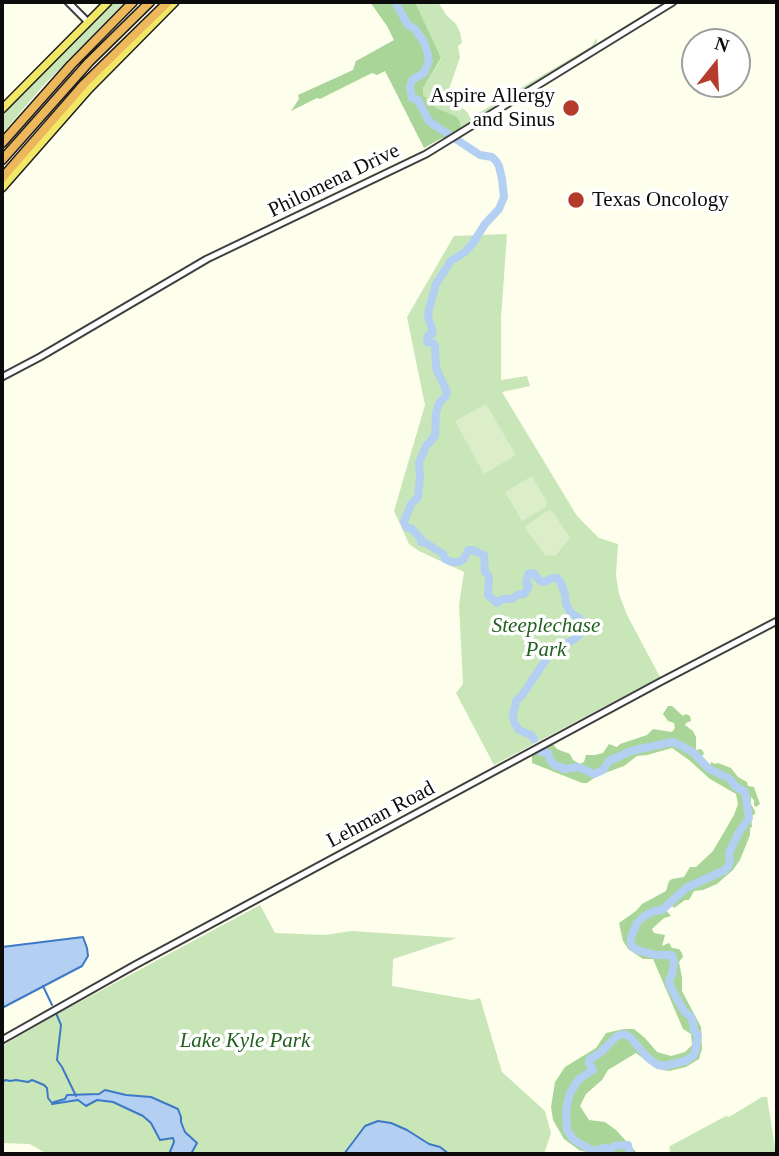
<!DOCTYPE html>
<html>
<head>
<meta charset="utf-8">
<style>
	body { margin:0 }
	#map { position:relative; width:779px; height:1156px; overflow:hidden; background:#fefeec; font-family:"Times New Roman",serif }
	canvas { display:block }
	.frame { position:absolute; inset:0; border:4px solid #0c0c0c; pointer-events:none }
	.north { position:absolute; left:681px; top:28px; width:70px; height:70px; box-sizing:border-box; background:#fff; border:2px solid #9e9e9e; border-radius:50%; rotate:18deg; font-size:19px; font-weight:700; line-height:28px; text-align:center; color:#0c0c0c }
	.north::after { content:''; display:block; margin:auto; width:24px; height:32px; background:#b53c2b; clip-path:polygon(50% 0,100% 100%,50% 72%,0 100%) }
</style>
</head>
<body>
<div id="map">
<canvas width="779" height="1156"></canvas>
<div class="frame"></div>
<div class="north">N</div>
</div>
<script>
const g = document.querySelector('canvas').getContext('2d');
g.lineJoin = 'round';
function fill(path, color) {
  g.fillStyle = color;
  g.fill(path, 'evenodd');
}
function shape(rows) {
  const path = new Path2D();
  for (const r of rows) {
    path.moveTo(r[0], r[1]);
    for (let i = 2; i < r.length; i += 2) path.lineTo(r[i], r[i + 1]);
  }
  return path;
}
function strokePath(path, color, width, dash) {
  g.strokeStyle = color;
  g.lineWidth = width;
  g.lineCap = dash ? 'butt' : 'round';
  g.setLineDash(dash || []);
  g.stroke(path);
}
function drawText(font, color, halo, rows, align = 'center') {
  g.font = font + ' "Times New Roman",serif';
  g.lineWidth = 7;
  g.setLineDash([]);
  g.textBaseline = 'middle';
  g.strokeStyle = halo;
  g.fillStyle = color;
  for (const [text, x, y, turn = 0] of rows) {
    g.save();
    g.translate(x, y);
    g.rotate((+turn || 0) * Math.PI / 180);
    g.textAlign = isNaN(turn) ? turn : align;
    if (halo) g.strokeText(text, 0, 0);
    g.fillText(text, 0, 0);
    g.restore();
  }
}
const green = shape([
	[113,2,125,2,41,88,2,134,3,112],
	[415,2,438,2,447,16,456,24,460,32,462,43,458,46,460,57,448,92,449,96,468,113,470,118,592,46,596,38,597,42,595,45,461,128,460,121,456,116,435,108,423,96,423,88,441,59],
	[507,234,501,318,501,380,527,376,530,386,502,392,577,516,599,538,618,544,616,575,619,594,627,615,660,677,494,765,456,693,463,684,459,605,464,572,419,551,409,544,394,511,425,405,407,317,454,236],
	[260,905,275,933,325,935,351,931,457,938,393,959,392,986,472,1000,480,998,502,1072,545,1111,551,1133,544,1154,47,1154,30,1144,2,1143,2,1046,61,1012],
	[762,1097,767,1097,776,1154,671,1154,669,1148,670,1146,726,1116,729,1117]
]);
const forest = shape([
	[370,2,415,2,441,58,423,88,423,95,436,108,456,116,460,121,461,128,445,138,442,138,424,148,385,71,377,75,372,73,320,99,317,98,291,111,299,99,298,95,353,70,356,61,394,40,387,26],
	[668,706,672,706,683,716,686,714,690,716,691,721,686,723,685,725,693,731,696,737,696,750,701,749,704,753,702,757,705,763,710,767,711,762,715,764,718,763,731,768,738,777,747,782,748,786,754,787,760,804,756,807,754,805,754,800,751,797,751,804,755,811,755,814,751,816,752,827,750,828,750,835,740,860,733,870,717,884,703,890,694,891,689,900,685,900,674,908,670,904,665,909,671,916,664,918,652,929,654,933,665,935,662,946,669,943,672,948,679,949,682,953,683,957,679,962,682,978,682,991,701,1027,702,1049,699,1059,686,1067,669,1071,657,1069,636,1053,608,1070,602,1080,586,1094,580,1106,589,1120,605,1122,616,1130,638,1154,593,1154,579,1150,564,1139,553,1120,551,1107,555,1082,565,1067,596,1048,606,1033,624,1029,634,1029,645,1038,657,1052,671,1056,685,1052,692,1045,691,1034,683,1029,653,959,643,959,628,949,623,941,619,923,636,911,642,904,666,891,669,881,672,879,684,877,690,867,696,867,713,851,734,815,738,804,736,794,710,779,689,760,672,748,647,755,637,756,624,766,597,776,587,783,582,783,532,763,532,752,551,742,557,749,570,754,573,760,580,764,584,762,586,755,595,755,603,753,609,744,617,747,620,744,647,735,653,729,672,732,675,728,674,723,668,721,663,714]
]);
const pitch = shape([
	[486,404,516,455,484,474,455,421],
	[532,476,547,502,546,507,522,521,505,492],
	[549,510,553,512,570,538,555,556,545,555,524,527]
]);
const water = shape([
	[83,937,87,948,88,956,82,966,2,1008,2,947,83,937],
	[105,1090,126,1095,151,1097,178,1109,181,1117,181,1122,185,1132,197,1143,191,1154,169,1154,174,1142,173,1138,160,1140,151,1123,143,1116,113,1102,97,1100,86,1106,78,1100,52,1104,54,1102,65,1099,67,1095,99,1094,105,1090],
	[378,1121,391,1123,407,1130,429,1144,440,1147,449,1154,344,1154,365,1126,378,1121]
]);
const stream = shape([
	[43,986,52,1005],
	[56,1013,61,1025,57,1060,62,1067,76,1096],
	[2,1082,6,1080,10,1081,16,1080,28,1082,32,1080,44,1085,47,1088,48,1098,52,1103]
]);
const river = shape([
	[395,2,408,25,415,29,424,42,427,51,429,60,424,73,412,80,410,87,412,98,418,100,429,121,436,126,480,155,492,157,496,161,499,166,502,179,504,197,499,209,485,224,473,243,465,252,451,261,436,284,429,309,428,316,433,333,428,336,427,342,433,343,435,346,436,368,447,392,446,396,439,403,436,413,435,436,426,446,419,463,420,477,418,497,411,504,404,522,407,528,411,528,421,539,421,542,426,543,443,554,445,559,451,562,459,562,464,559,468,550,472,550,484,555,485,572],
	[488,575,489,578,488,595,497,603,502,599,512,599,517,595,524,594,529,586,526,583,528,574,533,573,540,581,544,582,553,578,557,578,560,581,565,594,566,604,571,613,579,618,582,622,582,632,575,639,559,647,549,655,523,694,516,701,513,716,514,722,519,730,531,735,534,739],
	[541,752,548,753,550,760,555,766,559,766,564,769,578,767,594,774,603,770,609,761,631,751,672,742,680,745,694,753,709,769,730,779,735,786,745,792,749,818,739,832,729,853,730,863,725,870,686,888,662,910,654,911,643,917,637,923,631,937,631,944,635,949,641,951,656,955,672,955,674,961,672,975,669,980,671,988,684,1011,692,1018,694,1030,698,1035,695,1052,693,1056,685,1061,664,1066,656,1064,647,1057,630,1037,624,1034,617,1036,600,1053,590,1059,589,1063,593,1070,579,1079,570,1093,566,1110,567,1130,573,1139,584,1146,594,1151,604,1148,611,1149,614,1146,628,1145,630,1154]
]);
const minor = shape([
	[68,2,88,22],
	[2,377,40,357,207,259,426,154,673,2],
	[2,1040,135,965,660,682,777,621]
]);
const major = shape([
	[2,109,108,2],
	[2,188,89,89,175,2]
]);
const highway = shape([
	[2,143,71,65,133,2],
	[2,160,89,62,150,2],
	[2,178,84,84,168,2]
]);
const markers = [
	[571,108,9,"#b53c2b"],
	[576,200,9,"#b53c2b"]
];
const poiNames = [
	["Aspire Allergy",555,96],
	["and Sinus",555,120],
	["Texas Oncology",592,200,"left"]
];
const streetNames = [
	["Philomena Drive",334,181,-26],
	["Lehman Road",381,815,-28]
];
const parkNames = [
	["Steeplechase",546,626],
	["Park",546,650],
	["Lake Kyle Park",245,1041]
];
fill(green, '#c8e6b8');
fill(forest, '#a9d698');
fill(pitch, '#dbeec9');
fill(water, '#b3d0f3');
strokePath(water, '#3e79c6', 2);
strokePath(stream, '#3e79c6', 2);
strokePath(river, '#b3d0f3', 8);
strokePath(minor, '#3f3f3f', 9);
strokePath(major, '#1d1d1d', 10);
strokePath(highway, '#1d1d1d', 11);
strokePath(minor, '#fff', 5);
strokePath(major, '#f2e868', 7);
strokePath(highway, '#edb75b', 8);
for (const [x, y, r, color] of markers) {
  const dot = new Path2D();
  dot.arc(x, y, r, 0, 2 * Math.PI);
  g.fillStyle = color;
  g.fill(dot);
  strokePath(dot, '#fff', 2.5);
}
drawText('21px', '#0c0c0c', '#fff', poiNames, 'right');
drawText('21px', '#0c0c0c', '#fff', streetNames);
drawText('italic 21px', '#226020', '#fff', parkNames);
</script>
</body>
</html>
